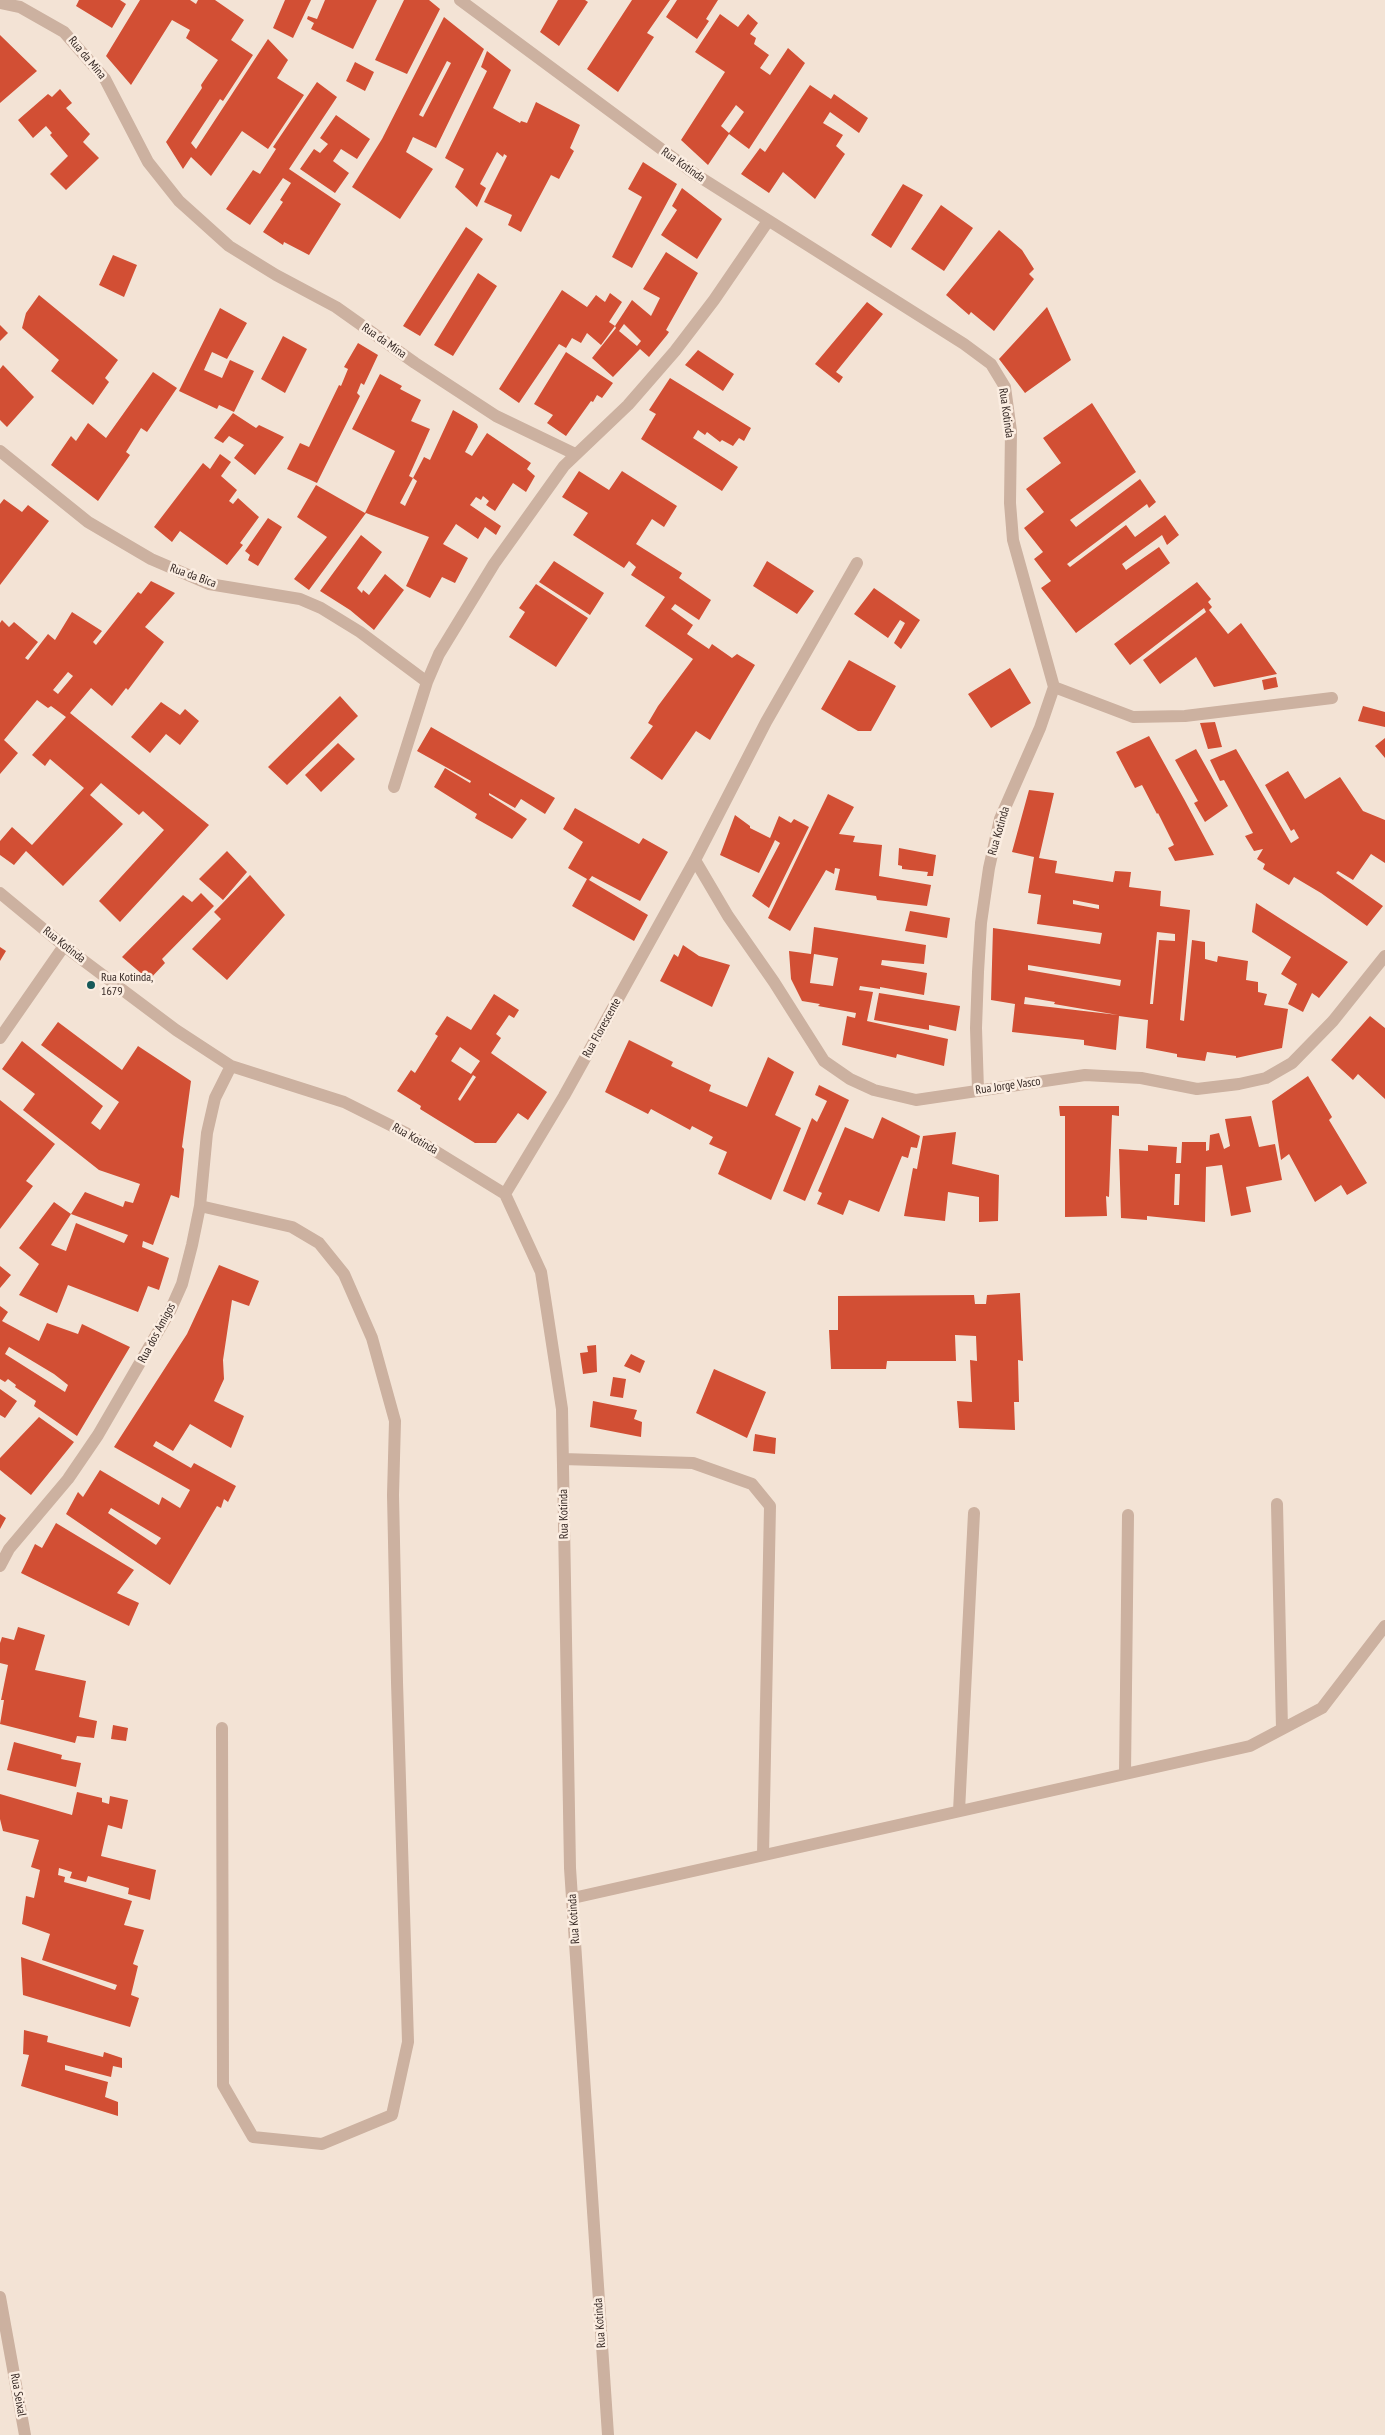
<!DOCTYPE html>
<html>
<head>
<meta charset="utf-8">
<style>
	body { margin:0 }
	canvas { display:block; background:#f3e3d5 }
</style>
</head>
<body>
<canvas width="1385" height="2435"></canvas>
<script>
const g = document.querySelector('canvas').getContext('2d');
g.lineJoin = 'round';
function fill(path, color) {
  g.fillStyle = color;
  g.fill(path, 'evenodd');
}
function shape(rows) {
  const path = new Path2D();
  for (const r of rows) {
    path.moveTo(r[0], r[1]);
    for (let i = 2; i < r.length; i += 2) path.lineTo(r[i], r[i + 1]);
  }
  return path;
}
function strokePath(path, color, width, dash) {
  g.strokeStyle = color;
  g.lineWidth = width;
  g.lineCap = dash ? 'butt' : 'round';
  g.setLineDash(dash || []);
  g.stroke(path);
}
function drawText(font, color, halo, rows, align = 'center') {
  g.font = font + ' "PT Sans Narrow",sans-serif';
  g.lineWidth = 5;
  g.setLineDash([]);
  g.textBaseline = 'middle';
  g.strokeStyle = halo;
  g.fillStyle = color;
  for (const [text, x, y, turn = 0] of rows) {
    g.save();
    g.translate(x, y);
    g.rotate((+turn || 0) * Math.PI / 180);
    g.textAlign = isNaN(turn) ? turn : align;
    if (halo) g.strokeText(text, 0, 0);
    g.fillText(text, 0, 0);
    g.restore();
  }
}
const building = shape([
	[79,0,120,0,126,4,112,28,76,6],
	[140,0,190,0,196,4,198,0,215,0,244,20,231,40,253,55,223,101,220,99,191,143,196,149,268,39,288,60,277,78,304,95,268,149,242,131,211,176,191,157,183,169,166,142,202,88,201,85,218,60,186,38,190,30,172,20,131,85,106,56],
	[285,0,311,0,293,38,273,28],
	[325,0,377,0,353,49,311,29,314,23,307,19,308,16,317,19],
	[404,0,429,0,440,9,407,74,375,60],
	[558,0,585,0,588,2,559,46,540,32],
	[632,0,670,0,647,33,654,37,618,92,587,69],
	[677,0,718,0,706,19,709,21,697,39,666,17],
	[720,14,738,27,748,14,758,23,750,34,756,38,754,44,769,55,760,68,770,75,788,48,805,63,749,149,729,134,708,165,681,140,725,72,695,52],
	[736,105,744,112,729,133,721,126],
	[444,17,484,49,436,148,413,137,406,152,433,169,400,219,352,187,382,139],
	[447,61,451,63,423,117,419,115],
	[0,35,37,71,0,103],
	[487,51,511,70,493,108,520,123,521,121,527,123,536,102,580,125,570,148,574,151,559,179,551,175,521,232,508,225,512,215,484,202,507,156,504,154,503,157,497,152,480,184,486,188,477,207,455,187,464,169,445,158,487,71,481,67],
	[355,62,374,72,365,91,346,81],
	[317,82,337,97,289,169,341,204,309,255,284,242,283,245,263,232,283,202,280,200,291,183,283,178,250,225,226,209,253,170,260,174,276,149,273,147],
	[810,85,831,99,834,94,868,118,859,133,830,112,823,123,843,135,836,146,845,154,815,199,783,172,769,193,741,174,760,148,765,152],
	[60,89,72,103,66,108,90,134,83,142,99,158,66,190,50,174,68,156,50,135,52,133,46,126,33,138,18,120,48,94,52,97],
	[336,115,370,139,357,159,341,149,333,161,349,173,335,193,300,169,314,149,320,153,328,144,320,138],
	[643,162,677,184,632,268,612,257,642,197,628,189],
	[903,184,923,195,891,248,871,235],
	[682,188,722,219,697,259,661,235,677,210,672,206],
	[941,205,973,228,944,271,911,249],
	[466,227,483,239,420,336,403,326],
	[999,230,1022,250,1034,269,1029,274,1034,279,994,331,971,312,969,315,946,295],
	[666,252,698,273,666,330,669,332,667,335,649,357,640,349,613,377,592,358,616,328,615,326,632,300,651,316,660,298,643,289],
	[624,324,641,341,637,346,619,331],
	[113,255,137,265,124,297,99,285],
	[478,273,497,286,453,356,434,345],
	[562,290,587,307,596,295,605,302,610,293,622,302,609,322,615,326,601,345,587,333,581,343,572,338,566,348,559,344,519,403,499,389],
	[39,295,118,360,105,378,109,382,93,405,51,371,59,360,22,328,26,313],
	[867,302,883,314,836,372,843,377,839,383,815,364],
	[1047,307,1071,360,1025,393,999,359],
	[220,308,247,323,227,359,212,352,204,370,222,378,230,360,254,371,234,412,219,405,217,409,179,391],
	[0,325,8,333,0,341],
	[283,336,307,349,285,393,261,379],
	[358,343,378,355,364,385,361,383,357,393,360,396,317,483,287,469,300,443,309,447,339,385,341,386,348,369,344,367],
	[698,350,734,374,723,391,685,365],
	[566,352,613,383,602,398,597,395,593,402,591,401,566,436,547,423,553,415,534,404],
	[3,365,34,397,7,427,0,420,0,369],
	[153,372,177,388,147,432,141,428,126,452,130,455,98,501,51,465,71,436,76,441,88,423,106,438],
	[380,374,402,386,400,389,421,400,411,421,430,429,409,476,413,478,400,503,405,506,417,481,413,478,424,457,430,460,453,410,477,424,478,427,465,452,472,456,487,433,531,463,527,469,535,476,526,492,513,483,495,511,486,505,489,501,483,496,481,500,476,497,470,505,501,526,496,535,485,527,478,539,456,524,443,544,468,558,455,583,442,577,430,598,406,586,429,537,366,513,309,590,294,579,327,537,297,517,316,485,365,513,395,451,352,429],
	[670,378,751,428,744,441,739,438,733,446,722,440,720,442,707,432,705,435,698,430,693,438,738,467,722,491,641,439,656,414,649,410],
	[1092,403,1136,472,1070,520,1076,527,1140,479,1156,502,1149,508,1147,504,1067,564,1070,567,1126,525,1135,537,1165,515,1179,535,1167,545,1162,535,1122,564,1126,570,1159,547,1170,563,1076,633,1041,588,1051,581,1034,559,1043,552,1024,528,1044,512,1026,489,1061,463,1043,438],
	[233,413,256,428,259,425,284,437,255,475,234,458,244,445,229,436,223,443,214,438],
	[220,454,231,462,221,476,237,490,229,501,233,504,238,498,259,517,240,543,243,545,227,565,180,531,172,542,154,527,203,463,210,469],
	[579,471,609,490,622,471,677,506,664,527,652,519,636,544,682,573,679,578,711,600,699,620,675,604,671,609,693,625,687,634,709,649,712,644,732,658,737,654,755,665,710,740,696,731,662,780,630,758,653,726,648,723,658,706,693,659,645,626,665,597,631,575,636,567,629,561,624,568,573,535,588,513,562,497],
	[4,499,22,512,28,505,49,521,0,585,0,504],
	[268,518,282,527,258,566,248,560,250,555,245,551],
	[361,535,382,552,357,588,362,593,363,590,369,595,385,574,404,590,374,630,350,610,320,591],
	[554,561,604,593,590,615,539,582],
	[767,561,814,591,797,614,753,586],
	[151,581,175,593,145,627,164,642,128,690,126,688,112,706,91,688,70,713,209,825,120,922,99,901,164,830,143,811,139,815,101,783,90,795,123,824,63,886,26,851,14,865,0,855,0,841,12,827,32,845,84,788,50,759,45,766,32,755,66,717,51,706,48,708,37,700,4,740,18,753,0,774,0,623,2,620,9,627,14,622,38,642,25,658,28,660,48,634,55,640,72,612,102,631,93,642,96,645,138,592,141,594],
	[68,672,73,676,58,694,53,690],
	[1197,582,1211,599,1208,602,1212,607,1209,610,1228,634,1241,623,1277,674,1214,687,1196,657,1160,684,1143,660,1206,612,1204,608,1130,665,1114,644],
	[536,584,588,618,556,667,509,637,525,612,519,608],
	[874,588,920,620,901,649,894,643,905,623,900,620,888,638,854,614],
	[849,660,896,686,871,731,858,731,821,709],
	[1010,668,1031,703,991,728,968,694],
	[1276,677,1278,687,1264,690,1262,680],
	[340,696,358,716,287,785,268,767],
	[161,702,180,715,185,709,199,721,180,745,166,734,150,753,131,737],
	[1363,706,1385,712,1385,727,1358,721],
	[1215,722,1222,747,1208,749,1200,723],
	[431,727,555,798,545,814,521,799,515,808,489,793,489,795,527,819,512,839,475,818,477,814,434,787,445,768,470,783,471,781,417,751],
	[1149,736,1184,799,1214,855,1175,861,1168,848,1174,845,1158,813,1157,814,1142,785,1135,788,1116,752],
	[1385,738,1385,758,1375,746],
	[338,743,355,759,321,792,305,775],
	[1196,749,1228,806,1205,822,1194,803,1198,801,1175,760],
	[1236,749,1291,843,1299,838,1294,829,1291,831,1265,785,1288,771,1305,799,1340,777,1363,811,1385,820,1385,863,1371,854,1353,880,1338,871,1336,873,1383,906,1367,926,1321,893,1294,877,1289,885,1263,869,1265,864,1257,859,1263,849,1254,851,1245,836,1253,833,1224,780,1220,781,1210,760],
	[1029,790,1054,793,1039,858,1057,861,1055,873,1113,882,1115,871,1131,872,1129,887,1161,891,1160,906,1190,910,1180,1020,1184,1021,1192,940,1205,942,1205,959,1217,962,1218,956,1248,961,1246,980,1258,982,1258,992,1267,994,1264,1005,1288,1009,1282,1048,1236,1058,1236,1056,1207,1052,1205,1061,1177,1057,1177,1054,1146,1048,1148,1020,1119,1016,1116,1050,1084,1045,1084,1040,1012,1032,1015,1004,991,1000,993,928,1100,944,1102,933,1037,924,1041,895,1028,893,1034,857,1012,852],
	[1073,900,1099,905,1099,909,1073,904],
	[1157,932,1175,934,1175,941,1159,940,1153,1004,1150,1004],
	[1028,965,1121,980,1120,986,1028,970],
	[1025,997,1055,1002,1054,1004,1118,1015,1024,1004],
	[828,794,854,807,839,834,855,836,853,842,882,845,879,876,931,885,927,906,877,900,876,896,835,890,840,869,835,868,834,874,826,870,790,931,768,918],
	[575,808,639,844,643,838,668,852,640,901,592,876,589,880,648,915,634,941,572,906,587,879,568,868,583,842,563,829],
	[735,815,750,826,750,828,770,838,779,816,791,823,794,819,809,827,769,908,752,896,780,843,775,840,759,873,720,855],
	[899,848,936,855,933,876,927,876,928,872,902,869,902,866,898,865],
	[227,851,247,872,223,900,199,879],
	[250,875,285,915,227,980,192,949,221,919,214,912],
	[201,893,214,906,162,959,165,963,149,980,122,957,183,895,192,902],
	[1256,903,1348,962,1319,998,1312,993,1303,1012,1288,1004,1297,984,1281,974,1291,957,1252,932],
	[910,911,950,918,947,938,905,931],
	[814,927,926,945,924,964,882,960,881,965,927,973,924,995,880,987,880,989,860,986,859,990,873,992,867,1021,948,1039,944,1066,897,1054,896,1058,842,1045,847,1016,855,1018,856,1013,818,1006,820,1004,802,1001,791,979,789,951,811,954],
	[814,954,838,958,833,986,810,983],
	[683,945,699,956,730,965,712,1007,660,981,674,954,678,957],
	[0,947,6,951,0,961],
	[879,993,960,1006,956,1031,929,1025,929,1030,874,1020],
	[494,994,519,1010,514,1018,509,1015,496,1034,501,1038,491,1053,547,1092,528,1120,518,1113,496,1143,475,1143,420,1109,421,1106,397,1091,411,1070,415,1073,438,1036,435,1034,447,1016,471,1030],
	[460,1047,480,1061,471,1074,451,1061],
	[473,1075,476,1077,460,1101,458,1099],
	[1370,1016,1385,1028,1385,1099,1358,1074,1353,1080,1331,1060],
	[58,1022,122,1070,138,1046,191,1081,182,1147,184,1149,179,1198,171,1195,153,1245,143,1241,142,1247,169,1258,159,1290,148,1286,138,1312,68,1285,57,1313,19,1295,39,1264,19,1248,54,1202,71,1214,51,1245,66,1251,76,1223,124,1243,128,1235,71,1214,85,1192,123,1207,125,1201,133,1203,140,1184,99,1170,23,1110,35,1094,2,1069,22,1041,103,1106,91,1123,100,1130,119,1102,41,1045],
	[629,1040,673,1062,671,1066,711,1085,709,1091,747,1107,768,1057,794,1072,775,1115,801,1128,771,1200,718,1174,727,1152,709,1144,713,1137,692,1126,690,1130,651,1109,648,1114,605,1092],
	[1308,1076,1332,1117,1329,1120,1367,1183,1347,1195,1341,1185,1315,1202,1289,1154,1281,1160,1272,1101],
	[819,1085,849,1100,805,1201,783,1191,812,1118,817,1122,827,1101,815,1095],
	[0,1100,55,1144,26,1181,33,1186,0,1229],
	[1059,1106,1119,1106,1119,1116,1112,1115,1109,1197,1106,1196,1107,1216,1065,1217,1065,1116,1060,1116],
	[1251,1116,1259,1147,1275,1144,1282,1180,1246,1187,1251,1212,1231,1216,1222,1165,1206,1167,1205,1222,1147,1216,1147,1220,1121,1218,1119,1149,1148,1151,1148,1145,1177,1147,1176,1163,1181,1163,1182,1142,1206,1142,1206,1151,1209,1150,1210,1135,1219,1133,1224,1149,1230,1146,1225,1119],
	[1175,1174,1180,1174,1179,1205,1174,1205],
	[882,1117,920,1136,917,1148,911,1147,908,1158,902,1156,879,1212,849,1200,843,1215,817,1204,822,1193,818,1191,845,1127,873,1139],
	[956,1132,952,1164,999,1175,998,1221,979,1222,979,1197,948,1192,945,1221,904,1216,913,1168,917,1169,923,1136],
	[219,1265,259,1281,249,1306,232,1300,223,1360,224,1379,214,1401,244,1416,231,1448,190,1424,173,1451,156,1441,153,1446,191,1468,194,1463,236,1486,228,1502,224,1499,221,1508,217,1506,170,1585,66,1514,78,1492,83,1497,100,1470,159,1505,162,1497,180,1508,190,1490,114,1447,187,1334],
	[111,1508,161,1538,156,1545,108,1513],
	[0,1266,11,1275,0,1288],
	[1020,1293,1023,1361,1018,1360,1019,1402,1014,1402,1015,1430,959,1428,957,1401,972,1402,970,1360,977,1361,976,1336,955,1335,956,1361,887,1361,886,1369,831,1369,829,1330,838,1330,838,1296,974,1295,975,1304,986,1304,987,1295],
	[0,1306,8,1312,2,1321,39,1341,47,1323,78,1334,82,1324,130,1347,77,1436,34,1406,36,1401,15,1387,16,1385,8,1379,5,1382,0,1379],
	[9,1347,54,1374,68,1385,65,1392,5,1354],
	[596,1345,597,1372,583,1374,580,1353,588,1352,587,1346],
	[631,1354,645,1361,640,1373,624,1366],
	[714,1369,766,1392,747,1438,696,1413],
	[613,1377,626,1379,623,1398,610,1396],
	[0,1389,17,1401,5,1418,0,1415],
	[593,1401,637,1410,634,1419,642,1422,641,1437,590,1427],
	[39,1417,74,1442,31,1495,0,1470,0,1458],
	[755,1434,776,1438,775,1454,753,1451],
	[0,1514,6,1518,0,1529],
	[56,1523,134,1570,117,1593,139,1603,129,1626,21,1573,35,1544,42,1548],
	[18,1627,45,1635,35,1670,86,1681,79,1717,97,1721,94,1738,77,1736,75,1743,0,1724,4,1700,1,1700,8,1665,0,1663,0,1643,2,1637,14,1640],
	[113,1725,128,1728,126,1741,111,1739],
	[14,1742,62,1755,61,1759,81,1763,76,1787,7,1770],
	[77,1792,102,1798,102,1802,109,1804,110,1796,128,1800,122,1829,108,1825,101,1856,156,1870,150,1900,128,1894,129,1888,88,1876,86,1882,70,1878,72,1872,59,1868,58,1875,65,1877,64,1882,132,1901,124,1925,144,1930,133,1964,138,1966,131,1995,139,1998,130,2027,23,1995,21,1957,115,1990,117,1985,42,1960,50,1934,22,1924,26,1896,34,1898,40,1870,31,1867,39,1840,3,1831,0,1819,0,1794,72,1815],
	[24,2030,48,2036,47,2042,103,2057,104,2052,122,2058,122,2068,113,2066,111,2077,65,2065,65,2070,108,2082,105,2097,118,2102,118,2116,21,2086,29,2055,23,2054]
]);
const minor = shape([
	[460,0,695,174,964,344,991,364,1005,387,1011,431,1010,503,1013,540,1054,687,1040,728,1000,819,989,868,981,923,978,972,976,1028,978,1090],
	[0,3,20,7,64,32,105,79,148,162,179,201,229,246,276,275,336,307,415,363,496,416,575,454],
	[0,451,88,522,151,559,209,584,300,599,321,608,360,632,427,682,439,654,494,564,564,466,628,405,675,351,714,300,768,221],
	[1054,687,1133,717,1185,716,1332,698],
	[394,787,427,682],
	[695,860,728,916,774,982,824,1061,850,1079,874,1090,916,1100,1085,1075,1141,1078,1197,1089,1239,1084,1266,1078,1292,1063,1333,1021,1385,956],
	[0,893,64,946,176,1030,231,1066,344,1102,406,1133,505,1194,541,1272,562,1409,570,1868,608,2435],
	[0,1038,64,946],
	[505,1194,564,1096,695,860,766,722,857,563],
	[200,1206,292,1227,319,1243,344,1274,372,1338,395,1421,393,1495,397,1682,408,2042,392,2115,322,2144,253,2137,223,2085,222,1728],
	[563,1459,693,1463,752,1484,770,1506,763,1855],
	[1277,1504,1282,1729],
	[0,1566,9,1549,68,1479,98,1435,170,1311,182,1284,192,1245,200,1206,207,1133,215,1098,231,1066],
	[1125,1774,1128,1515],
	[959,1811,974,1513],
	[573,1898,1250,1746,1322,1708,1385,1626],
	[0,2297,25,2435]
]);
const markers = [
	[91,985,5,"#165959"]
];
const streetNames = [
	["Rua da Mina",87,58,50],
	["Rua Kotinda",683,165,35],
	["Rua da Mina",384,341,35],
	["Rua Kotinda",1006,413,82],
	["Rua da Bica",193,576,20],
	["Rua Kotinda",999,831,-74],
	["Rua Kotinda",64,945,38],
	["Rua Florescente",602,1028,-61],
	["Rua Jorge Vasco",1008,1086,-8],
	["Rua Kotinda",415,1139,30],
	["Rua dos Amigos",157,1333,-62],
	["Rua Kotinda",564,1514,-91],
	["Rua Kotinda",574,1919,-94],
	["Rua Kotinda",600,2323,-94],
	["Rua Seixal",18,2395,80]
];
const poiNames = [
	["Rua Kotinda,",101,978],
	["1679",101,992]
];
fill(building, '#d24f34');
strokePath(minor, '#ccb1a0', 12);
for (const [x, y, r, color] of markers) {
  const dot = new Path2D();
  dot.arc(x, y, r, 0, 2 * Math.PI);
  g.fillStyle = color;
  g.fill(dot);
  strokePath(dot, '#fbede1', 2);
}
drawText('12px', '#352824', '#fbede1', streetNames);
drawText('12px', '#352824', '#fbede1', poiNames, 'left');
</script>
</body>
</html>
